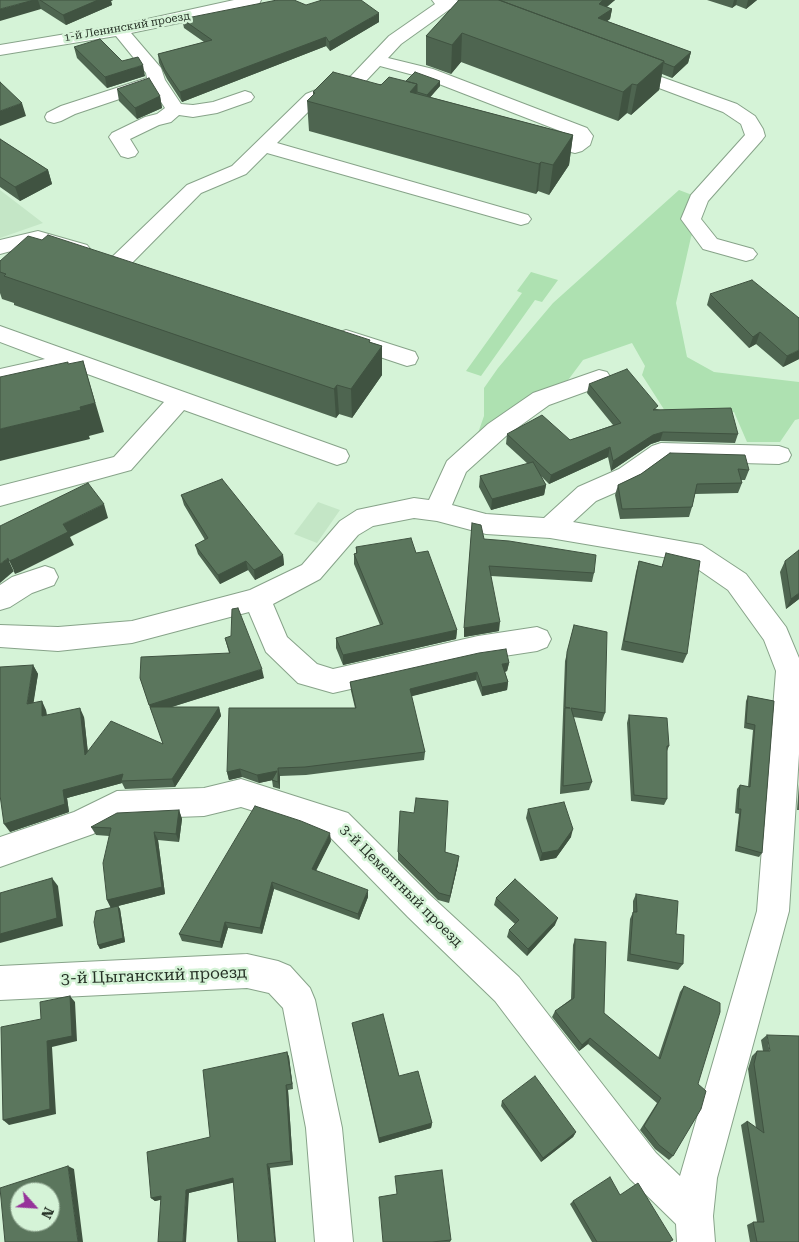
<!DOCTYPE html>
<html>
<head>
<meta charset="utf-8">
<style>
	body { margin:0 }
	#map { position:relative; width:799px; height:1242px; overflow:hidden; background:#d5f3d7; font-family:"Roboto Serif",serif }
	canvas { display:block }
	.north { position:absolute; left:10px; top:1182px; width:50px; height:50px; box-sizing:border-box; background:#d5f3d7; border:1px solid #8fa590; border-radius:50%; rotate:116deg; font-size:14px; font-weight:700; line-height:20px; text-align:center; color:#263126 }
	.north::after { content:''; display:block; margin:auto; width:18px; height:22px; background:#96339a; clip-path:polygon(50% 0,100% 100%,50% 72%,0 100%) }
</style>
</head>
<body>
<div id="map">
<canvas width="799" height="1242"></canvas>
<div class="north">N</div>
</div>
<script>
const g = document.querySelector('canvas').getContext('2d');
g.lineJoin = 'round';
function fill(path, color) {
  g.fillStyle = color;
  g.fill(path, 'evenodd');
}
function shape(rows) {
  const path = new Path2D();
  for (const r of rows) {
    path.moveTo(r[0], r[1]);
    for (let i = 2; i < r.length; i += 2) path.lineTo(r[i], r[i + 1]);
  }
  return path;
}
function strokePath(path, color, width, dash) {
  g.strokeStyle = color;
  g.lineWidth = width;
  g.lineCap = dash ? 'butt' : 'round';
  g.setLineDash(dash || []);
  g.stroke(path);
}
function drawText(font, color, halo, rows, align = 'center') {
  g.font = font + ' "Roboto Serif",serif';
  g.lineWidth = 5;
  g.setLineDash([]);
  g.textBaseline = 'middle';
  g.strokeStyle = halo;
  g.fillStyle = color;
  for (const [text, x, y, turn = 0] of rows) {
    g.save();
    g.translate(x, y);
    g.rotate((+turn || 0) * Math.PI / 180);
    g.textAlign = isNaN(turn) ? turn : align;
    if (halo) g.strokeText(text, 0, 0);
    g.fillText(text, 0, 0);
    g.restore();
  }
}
const built = shape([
	[0,190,43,223,0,238],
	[318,502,340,510,317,543,294,534]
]);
const green = shape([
	[679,190,708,201,691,237,676,303,687,357,714,372,799,382,799,419,795,420,780,442,747,442,734,412,665,411,642,375,645,366,632,343,583,360,548,407,493,441,478,433,484,416,484,388,498,368,553,303],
	[531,272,558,280,542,302,535,300,481,376,466,371,522,293,517,291]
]);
const minor = shape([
	[234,0,261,0,259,4,227,13,131,33,161,68,165,80,181,104,193,105,213,102,245,91,251,93,254,97,251,101,217,113,193,117,179,115,171,122,159,125,130,139,138,152,135,156,128,158,121,156,109,137,112,133,145,117,157,114,165,108,152,88,75,114,61,121,54,123,47,121,45,117,47,113,61,106,147,78,146,73,116,36,0,55,0,45,120,25,234,0],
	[432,0,456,0,495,14,497,18,495,22,489,23,450,9,401,44,388,58,433,69,587,128,593,136,590,145,582,151,575,153,530,142,527,138,530,134,537,132,572,140,573,136,421,77,380,66,363,84,318,102,277,143,528,215,531,219,528,223,521,225,514,223,267,153,246,174,201,193,127,268,119,270,111,268,108,263,111,258,187,185,232,166,306,94,351,76,389,36,435,4,432,0],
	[625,64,737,104,755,116,763,129,765,136,762,140,708,201,701,219,717,239,753,249,757,254,753,259,746,261,703,249,681,219,691,195,745,135,741,124,723,112,619,73,616,69,619,65,625,64],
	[38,231,87,245,91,250,87,255,80,257,37,244,0,254,0,240,38,231],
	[0,326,346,450,349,456,346,462,337,465,184,410,131,470,0,506,0,486,114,457,164,402,71,368,0,385,0,369,45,359,0,342,0,326],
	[346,330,415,352,418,358,415,364,407,366,338,343,335,338,338,333,346,330],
	[599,370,607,372,611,378,607,384,549,405,506,436,466,472,452,505,486,514,544,518,578,487,619,469,652,446,661,443,779,446,788,449,791,455,788,461,779,464,666,461,637,483,596,501,573,522,702,545,746,574,786,627,799,658,799,754,789,911,717,1178,713,1216,715,1242,677,1242,676,1224,630,1179,495,1001,408,917,327,834,241,807,204,816,121,819,93,834,0,867,0,837,74,812,117,791,204,788,241,779,348,813,430,895,519,977,656,1153,680,1176,757,911,776,671,764,640,728,590,686,561,550,538,486,534,437,521,414,518,373,526,358,535,320,579,273,604,287,637,317,664,333,669,478,636,537,627,547,631,551,639,547,647,537,651,478,660,333,693,298,683,266,652,249,612,132,643,58,651,0,647,0,625,58,627,132,621,250,590,302,565,340,521,357,510,414,498,429,500,447,461,488,424,533,393,599,370],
	[45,566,54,569,58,577,54,585,32,593,10,607,0,610,0,585,12,577,45,566],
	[247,954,278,961,290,966,310,988,315,1000,342,1128,353,1242,315,1242,306,1128,283,1008,269,993,247,988,0,1000,0,966,247,954]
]);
const wall = shape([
	[0,0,113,0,111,1,112,5,66,25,41,9],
	[459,0,615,0,607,7,612,9,610,19,607,21,691,52,688,63,672,78,662,74,659,90,631,115,627,113,618,121,461,62,451,74,426,65,426,36],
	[707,0,757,0,746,9,736,5,732,8],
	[306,5,379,22,330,51,326,46,182,102,167,79,159,63,158,54,204,42,184,28,182,19],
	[74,47,122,61,145,76,107,88,77,58],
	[406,81,440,86,430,97,573,135,569,165,549,195,538,191,536,194,309,131,307,101,313,95,313,92],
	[117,89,160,96,162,108,137,119,119,101],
	[0,139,48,170,52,184,20,201,0,187],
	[0,261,370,342,382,346,382,375,352,418,339,414,336,418,14,305,14,303,2,299,0,293],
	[710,294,799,359,783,367,756,344,749,348,707,305],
	[589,384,657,409,738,434,735,443,660,441,651,444,611,471,608,457,549,484,541,476,546,485,544,495,491,510,479,487,480,476,528,464,506,444,507,434,570,440,613,425,587,393],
	[670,453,749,470,745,480,741,480,742,483,738,493,695,494,692,507,689,517,620,519,615,495,618,485,641,474],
	[181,495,283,555,284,565,255,580,248,570,220,584,198,554,195,545,205,540,184,505],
	[472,523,484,539,594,573,592,582,491,576,499,631,464,637],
	[356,547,416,553,457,630,456,639,343,665,336,648,336,638,380,625,354,564,354,554,356,553],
	[666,553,687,654,683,663,621,650,636,572,639,561,662,567],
	[785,561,799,599,786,609,780,572],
	[574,625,605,713,602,721,573,717,592,782,589,790,560,794,565,661],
	[225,638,264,678,172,707,219,707,221,716,175,787,125,789,122,783,67,798,69,812,10,832,33,665,38,674,33,703,46,710,47,715,84,717,88,752,163,744,140,678,229,653],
	[509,663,507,671,505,672,508,682,507,690,482,696,476,680,411,696,425,752,424,760,306,775,280,776,280,789,273,787,272,780,259,783,242,777,229,780,227,772,355,708,351,691,350,682],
	[748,696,774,701,762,853,759,857,735,851,739,814,735,813,737,789,740,785,748,787,753,730,744,728,746,701],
	[629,715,669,746,667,751,667,799,664,805,631,801,627,723],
	[799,784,799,810,797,810],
	[528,809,571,837,556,858,540,861,526,818],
	[179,810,182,819,179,842,158,840,165,894,118,906,120,909,125,942,100,949,98,945,111,908,107,900,109,836,96,835,91,827],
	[331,841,316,871,368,897,359,920,274,889,262,934,228,928,222,948,182,941,179,934],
	[398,852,445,852,458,864,449,903,438,900,398,860],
	[636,894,676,934,683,964,678,970,627,961,630,919,633,912,633,901],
	[496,898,555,925,527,956,507,937,509,930,515,924,494,905],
	[575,939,604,1013,658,1058,680,992,684,986,673,1156,669,1160,655,1149,640,1130,657,1103,588,1044,579,1051,552,1017,555,1011,571,999,573,945],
	[352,1023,399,1076,432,1123,431,1128,379,1143],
	[767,1035,799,1242,750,1242,747,1225,753,1222,757,1222,741,1125,747,1121,756,1128,748,1069,752,1056,757,1051,763,1051,761,1040],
	[287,1052,289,1057,293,1089,288,1090,293,1165,270,1168,234,1182,155,1201,151,1198,210,1137],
	[502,1101,576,1132,573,1137,541,1162,501,1106],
	[620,1195,669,1242,592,1242,570,1204,573,1201],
	[451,1240,450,1242,383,1242]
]);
const shadedWall = shape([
	[34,0,38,0,41,9,0,21,0,9],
	[98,0,113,0,111,1,112,5,66,25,63,15],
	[603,0,615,0,597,14,599,4],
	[734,0,737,0,736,5,732,8],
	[748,0,757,0,746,9],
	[612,9,610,19,596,29,598,18],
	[379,13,379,22,330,51,329,42],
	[462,33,461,62,451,74,452,45],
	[326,37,326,46,182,102,180,92],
	[691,52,688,63,672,78,674,67],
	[664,61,659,90,631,115,637,85],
	[143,65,145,76,107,88,105,77],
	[440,81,440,86,427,101,427,95],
	[417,84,416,113,410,92],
	[632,84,627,113,618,121,623,92],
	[160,96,162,108,137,119,135,108],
	[22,103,26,116,0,126,0,111],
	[573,135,569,165,549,195,553,165],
	[541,162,538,191,536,194,539,164],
	[48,170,52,184,20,201,15,187],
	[760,332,756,344,749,348,753,337],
	[370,340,371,362,382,346,382,375,352,418,351,389],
	[799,350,799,359,783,367,787,356],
	[83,361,104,432,89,436,90,439,0,461,0,429,80,407],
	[337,385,339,414,336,418,334,389],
	[663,432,660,441,651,444,611,471,613,461,653,435],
	[610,447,608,457,549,484,551,475],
	[546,485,544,495,491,510,492,499],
	[104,504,108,518,70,537,74,545,20,572,15,574,9,561,63,524],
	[283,555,284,565,255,580,254,570],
	[8,558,14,571,0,583,0,564],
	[246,561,248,570,220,584,218,575],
	[799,593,799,599,786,609,791,599],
	[500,622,499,631,464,637,464,628],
	[457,630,456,639,343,665,343,655],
	[509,663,507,671,501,673,502,664],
	[33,665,38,674,32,713,27,704],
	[262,669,264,678,152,713,149,705],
	[477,672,476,680,409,697,410,689],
	[508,682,507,690,482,696,482,687],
	[42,701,46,710,47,724,42,716],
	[219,707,221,716,175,787,172,779],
	[80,708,84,717,89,764,85,755],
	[278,768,280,776,280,789,278,782],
	[240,769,242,777,229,780,227,772],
	[277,771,278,779,259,783,257,775],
	[123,774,121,781,122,783,67,798,69,812,10,832,4,824,63,790],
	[179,810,182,819,179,842,176,834],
	[573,829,571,837,556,858,540,861,542,853],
	[154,832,158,840,165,894,118,906,120,909,125,942,100,949,98,945,111,908,107,900],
	[330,833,331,841,313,876,312,869],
	[459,856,458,864,449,903,450,896],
	[52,878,58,886,63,926,0,943,0,934],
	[272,882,274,889,262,934,260,928],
	[368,890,368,897,359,920,358,914],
	[558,918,555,925,527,956,528,949],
	[225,922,228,928,222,948,220,942],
	[70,996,75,1002,77,1041,52,1047,56,1114,9,1125,3,1120,47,1041],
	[590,1038,588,1044,579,1051,582,1045],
	[287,1052,289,1057,293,1089,292,1084],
	[286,1085,288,1090,293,1165,291,1161],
	[432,1123,431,1128,379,1143,379,1138],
	[576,1132,573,1137,541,1162,543,1158],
	[267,1164,270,1168,276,1242,275,1242],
	[68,1166,74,1169,83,1242,78,1242],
	[233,1178,236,1182,189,1193,186,1242,183,1242,186,1190],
	[161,1196,165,1199,155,1201,151,1198]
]);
const building = shape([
	[0,0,34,0,0,9,0,0],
	[40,0,98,0,63,15,40,0],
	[277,0,294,0,306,5,322,0,361,0,379,13,329,42,326,37,180,92,165,70,158,54,212,40,182,19,277,0],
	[459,0,499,0,664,61,637,85,632,84,623,92,462,33,452,45,426,36,459,0],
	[499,0,603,0,599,4,612,9,598,18,691,52,674,67,664,63,664,61,499,0],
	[100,39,122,61,138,57,143,65,105,77,74,47,100,39],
	[333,72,381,85,389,77,417,84,410,92,573,135,553,165,541,162,539,164,307,101,315,93,313,92,333,72],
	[415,72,440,81,427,95,417,92,417,84,406,81,415,72],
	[149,78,160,96,135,108,117,89,149,78],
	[0,82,22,103,0,111,0,82],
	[0,139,48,170,15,187,0,177,0,139],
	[48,235,370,340,369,342,382,346,351,389,337,385,334,389,4,276,6,274,0,272,0,261,28,236,42,240,48,235],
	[752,280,799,318,799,350,787,356,760,332,753,337,710,294,752,280],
	[83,361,95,403,80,407,81,410,0,429,0,377,68,362,68,364,83,361],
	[627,369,658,406,653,410,731,408,738,434,663,432,653,435,613,461,610,447,551,475,507,434,542,415,570,440,621,423,589,384,627,369],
	[670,453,745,455,749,470,738,469,742,483,697,484,692,507,622,509,618,485,641,474,670,453],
	[533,462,546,485,492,499,480,476,533,462],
	[222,479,283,555,254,570,246,561,218,575,195,545,208,538,181,495,222,479],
	[88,483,104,504,63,524,68,532,14,559,9,561,8,558,0,564,0,526,88,483],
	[472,523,481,525,484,539,509,541,596,555,594,573,489,566,500,622,464,628,472,523],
	[411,538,416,553,428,551,457,630,343,655,336,638,383,624,354,554,357,553,356,547,411,538],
	[799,550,799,593,791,599,785,561,799,550],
	[666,553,700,561,687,654,624,641,639,561,662,567,666,553],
	[238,608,262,669,149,705,140,678,141,657,230,653,225,638,231,636,232,609,238,608],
	[574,625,607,632,605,713,571,708,592,782,563,786,565,708,570,708,565,707,567,652,574,625],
	[506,649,509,663,502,664,508,682,482,687,477,672,410,689,425,752,305,767,278,768,278,782,272,780,277,771,257,775,240,769,227,772,229,708,356,708,350,682,479,653,506,649],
	[33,665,27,704,42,701,42,716,80,708,85,755,111,721,163,744,150,707,219,707,172,779,121,781,123,774,63,790,65,804,4,824,0,795,0,667,33,665],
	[748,696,774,701,762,853,737,846,741,809,738,809,740,785,750,787,755,725,746,723,748,696],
	[629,715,667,718,669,746,667,746,667,799,634,795,629,715],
	[416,798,448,801,445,852,459,856,450,896,439,893,398,852,400,811,414,813,416,798],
	[564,802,573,829,558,850,542,853,528,809,564,802],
	[255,806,301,821,330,833,312,869,368,890,358,914,272,882,260,928,225,922,220,942,179,934,255,806],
	[179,810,176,834,154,832,162,887,107,900,103,863,111,828,91,827,117,813,179,810],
	[52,878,57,918,0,934,0,893,52,878],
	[515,879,558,918,528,949,509,930,519,920,496,898,515,879],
	[636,894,678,901,676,934,684,935,683,964,630,954,633,912,637,912,636,894],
	[118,906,123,938,98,945,94,922,96,911,118,906],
	[575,939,606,942,604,1013,660,1059,684,986,720,1003,720,1012,698,1084,706,1091,701,1109,673,1156,659,1145,644,1126,661,1098,590,1038,582,1045,555,1011,574,998,575,939],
	[70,996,72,1036,47,1041,50,1109,3,1120,1,1027,41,1019,40,1002,70,996],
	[383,1014,399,1076,418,1071,432,1123,379,1138,352,1023,383,1014],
	[767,1035,799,1036,799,1242,757,1242,753,1222,764,1222,747,1121,764,1133,754,1064,757,1051,770,1051,767,1035],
	[287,1052,292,1084,286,1085,291,1161,267,1164,275,1242,238,1242,233,1178,186,1190,183,1242,158,1242,161,1196,151,1198,147,1152,210,1137,203,1070,287,1052],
	[535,1076,576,1132,543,1158,502,1101,535,1076],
	[68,1166,78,1242,5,1242,0,1188,68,1166],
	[20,1192,50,1192,50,1222,20,1222,20,1192],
	[442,1170,451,1240,432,1242,383,1242,379,1197,397,1194,395,1176,442,1170],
	[610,1177,620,1195,638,1183,673,1240,669,1242,597,1242,573,1201,610,1177]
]);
const farStreetnames = [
	["1-й Ленинский проезд",127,27,-10]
];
const streetNames = [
	["3-й Цементный проезд",401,886,45]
];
const nearStreetnames = [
	["3-й Цыганский проезд",154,976,-2]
];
fill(built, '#c4e6c6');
fill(green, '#aee1b1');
strokePath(minor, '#87a389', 2);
fill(minor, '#fff');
fill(wall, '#4e6550');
fill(shadedWall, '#405341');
fill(building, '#5b765d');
strokePath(building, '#405341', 1);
drawText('11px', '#263126', '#d5f3d7', farStreetnames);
drawText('14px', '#263126', '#d5f3d7', streetNames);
drawText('16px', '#263126', '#d5f3d7', nearStreetnames);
</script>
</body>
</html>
